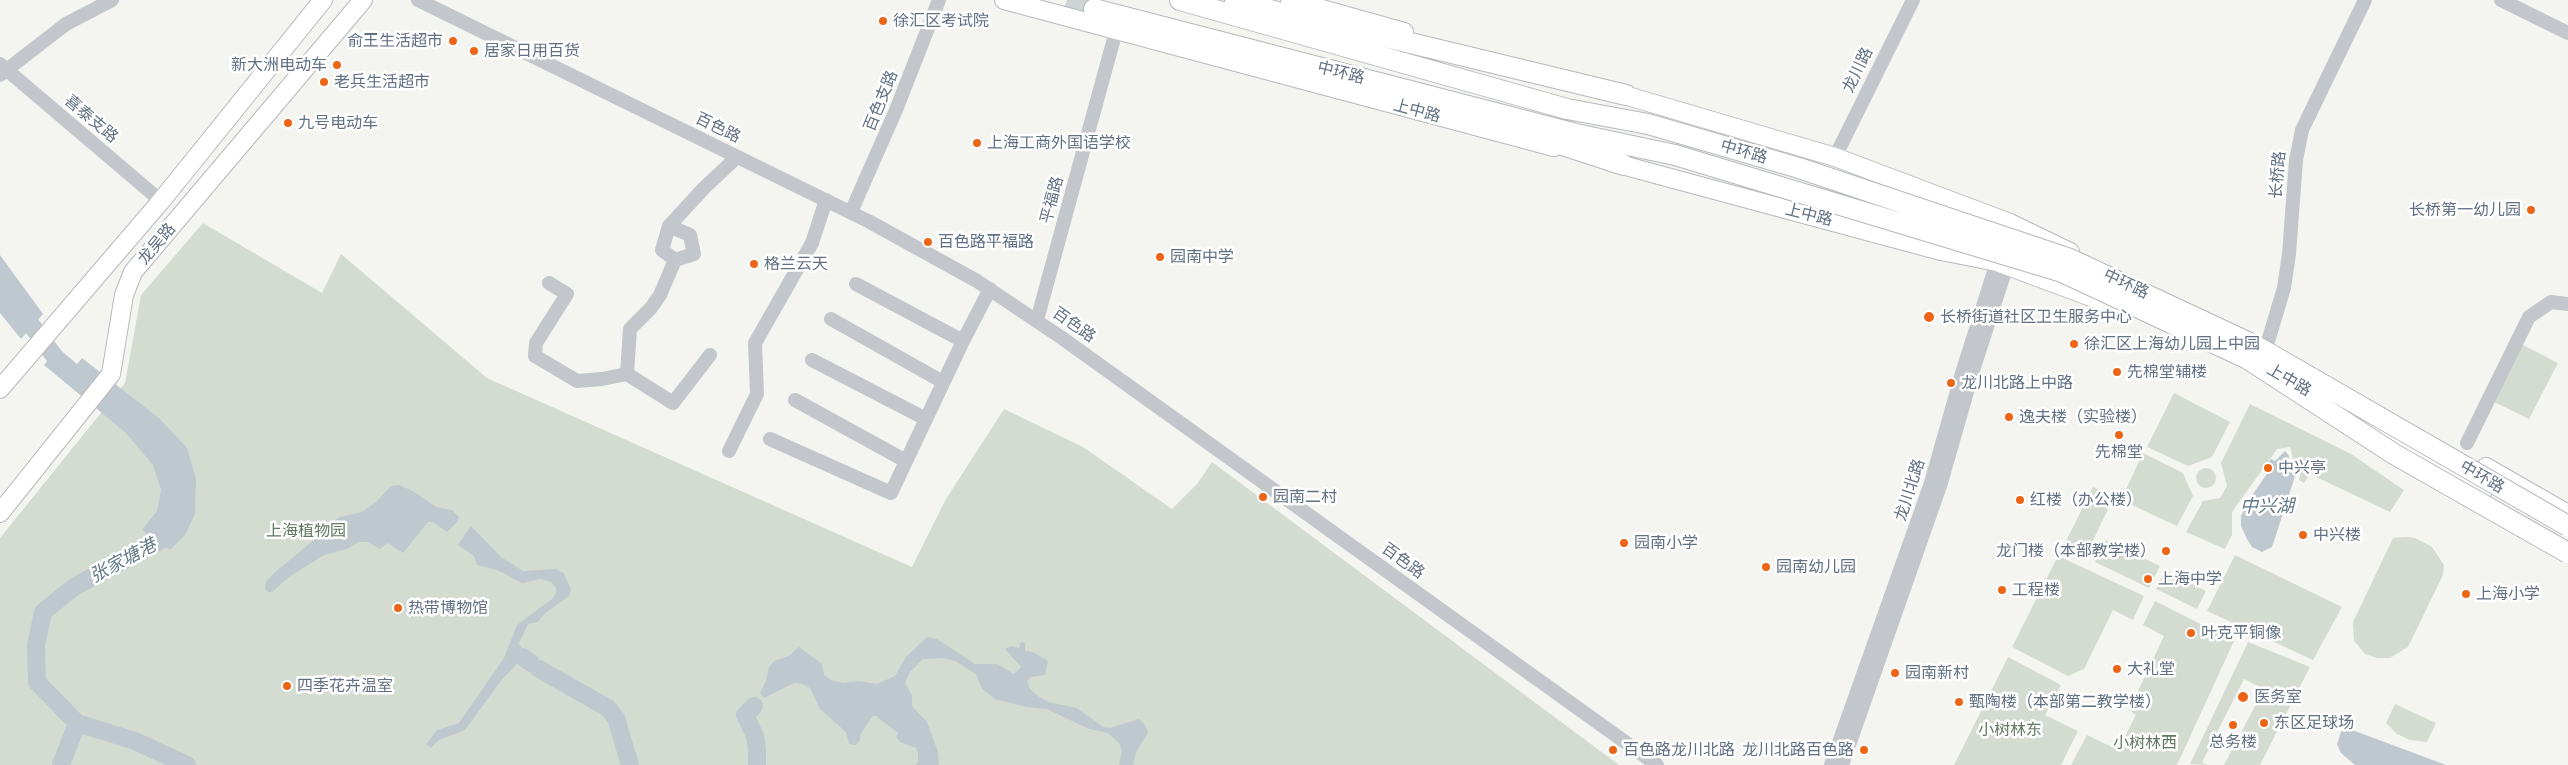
<!DOCTYPE html>
<html>
<head>
<meta charset="utf-8">
<style>
	body { margin:0 }
	canvas { display:block; background:#f4f5f0 }
</style>
</head>
<body>
<canvas width="2568" height="765"></canvas>
<script>
const g = document.querySelector('canvas').getContext('2d');
g.lineJoin = 'round';
function fill(path, color) {
  g.fillStyle = color;
  g.fill(path, 'evenodd');
}
function shape(rows) {
  const path = new Path2D();
  for (const r of rows) {
    if (r.length === 3) {
      path.moveTo(r[0] + r[2], r[1]);
      path.arc(r[0], r[1], r[2], 0, 2 * Math.PI);
      continue;
    }
    path.moveTo(r[0], r[1]);
    for (let i = 2; i < r.length; i += 2) path.lineTo(r[i], r[i + 1]);
  }
  return path;
}
function strokePath(path, color, width, dash) {
  g.strokeStyle = color;
  g.lineWidth = width;
  g.lineCap = dash ? 'butt' : 'round';
  g.setLineDash(dash || []);
  g.stroke(path);
}
function drawText(font, color, halo, rows, align = 'center') {
  g.font = font + ' Raleway,"Noto Sans SC",sans-serif';
  g.lineWidth = 5;
  g.setLineDash([]);
  g.textBaseline = 'middle';
  g.strokeStyle = halo;
  g.fillStyle = color;
  for (const [text, x, y, turn = 0] of rows) {
    g.save();
    g.translate(x, y);
    g.rotate((+turn || 0) * Math.PI / 180);
    g.textAlign = isNaN(turn) ? turn : align;
    if (halo) g.strokeText(text, 0, 0);
    g.fillText(text, 0, 0);
    g.restore();
  }
}
const green = shape([
	[203,223,322,293,341,254,487,378,912,567,946,499,1004,409,1083,447,1172,509,1197,484,1212,462,1619,765,0,765,0,538,125,383,141,295],
	[2521,344,2558,363,2529,419,2494,402],
	[2174,393,2230,422,2212,457,2188,466,2147,447],
	[2250,404,2351,454,2404,490,2390,512,2310,474,2304,483,2299,480,2303,463,2293,459,2290,447,2277,449,2232,512,2232,535,2225,549,2186,532,2203,501,2220,498,2227,486,2221,463],
	[2143,453,2183,473,2193,496,2177,526,2121,500],
	[2206,478,10],
	[2093,487,2114,497,2084,559,2062,549],
	[2406,537,2415,538,2432,547,2444,565,2443,575,2408,647,2390,658,2377,658,2365,654,2354,641,2353,622,2393,538],
	[2106,540,2160,566,2149,588,2095,562],
	[2235,555,2342,607,2313,660,2207,611],
	[2058,556,2144,596,2133,620,2113,610,2084,669,2068,676,2012,647],
	[2165,570,2206,591,2197,609,2156,589],
	[2155,601,2234,641,2177,765,2071,765,2087,735,2118,750,2136,715,2129,710,2164,636,2143,625],
	[2248,642,2310,667,2260,765,2224,765,2264,689,2244,679,2202,762,2207,765,2190,764],
	[2008,657,2061,685,2045,715,2078,731,2061,765,1954,765],
	[2395,704,2436,723,2427,742,2410,740,2397,734,2386,723]
]);
const water = shape([
	[0,255,43,314,21,339,0,313],
	[58,348,77,364,82,358,160,419,187,448,196,479,195,514,185,535,170,550,142,530,157,511,161,490,153,465,126,433,44,365],
	[2285,451,2289,456,2288,463,2298,467,2272,547,2262,552,2252,547,2247,539,2241,526,2241,516,2248,501,2269,471,2271,467,2267,464,2271,459,2275,461],
	[399,485,413,491,436,507,452,510,459,517,458,521,447,532,433,522,428,522,403,553,388,543,380,549,368,542,359,542,347,549,324,555,289,577,272,592,268,592,265,589,266,582,274,573,320,535,330,523,340,517,362,512,376,502,391,486],
	[471,526,501,557,523,571,555,569,564,573,571,590,569,596,544,614,538,622,528,624,519,643,523,652,523,657,500,682,465,730,439,740,431,748,426,744,437,730,459,723,504,658,517,625,552,599,556,594,556,588,551,582,540,579,522,583,497,570,477,565,474,556,458,545],
	[927,637,937,639,975,664,997,664,1014,674,1021,667,1005,649,1011,646,1019,648,1021,642,1025,643,1025,651,1033,652,1048,661,1045,675,1031,677,1027,681,1030,689,1038,696,1048,702,1077,708,1103,727,1110,728,1139,719,1145,725,1148,733,1137,750,1133,765,1119,765,1122,751,1119,743,1108,733,1089,729,1047,709,1026,707,995,699,982,689,976,674,955,661,943,658,923,659,910,672,906,680,906,685,912,696,912,706,927,722,938,752,939,765,915,765,918,762,918,753,916,748,900,742,896,737,898,733,876,716,873,716,860,735,860,740,856,745,849,744,846,732,820,709,810,688,802,684,794,683,764,698,760,693,766,681,769,667,774,661,789,656,799,647,822,664,824,675,831,680,843,683,858,681,877,684,895,676,906,657],
	[2349,729,2363,734,2446,765,2355,765,2341,753,2337,744,2341,732]
]);
const river = shape([
	[0,283,58,361,70,372],
	[169,523,163,539,74,587,43,612,36,645,37,682,77,723,135,741,187,765],
	[523,657,531,663],
	[539,669,608,708,616,718,630,765],
	[754,706,745,715,755,736,757,749,757,765],
	[61,765,77,723]
]);
const highwayTunnel = shape([
	[1067,0,1094,9]
]);
const minor = shape([
	[418,0,870,222,977,281,1062,338,1657,765],
	[2501,0,2568,33],
	[0,64,161,201],
	[0,75,66,24,112,0],
	[1835,157,1913,0],
	[851,212,896,110,939,0],
	[669,226,690,235,694,254,675,260,662,250,669,226,704,188,737,157],
	[549,283,567,294,536,343,535,356,577,381,602,379,627,374,630,329,651,308,660,295,675,260],
	[831,319,943,382],
	[1037,320,1116,31],
	[963,341,990,289],
	[2263,358,2284,288,2289,254,2296,160,2302,130,2365,0],
	[812,360,926,419],
	[627,374,673,403,710,355],
	[795,400,906,461],
	[770,439,891,493,963,341,856,284],
	[2467,443,2529,317,2551,302,2568,304],
	[729,451,757,394,755,343,812,243,826,200],
	[1831,765,1931,483,1963,370,2000,252],
	[1842,765,1940,486,1975,364,2010,256]
]);
const major = shape([
	[1004,0,1554,147],
	[1290,0,1404,32],
	[1614,92,1835,157,2010,223,2070,252],
	[1611,162,1941,251,1997,262,2123,309],
	[0,389,161,201,323,0],
	[2360,421,2482,493],
	[2486,467,2568,514],
	[0,513,111,374,124,295,133,272,363,0]
]);
const highway = shape([
	[1180,0,1567,109,1648,124],
	[1235,0,1351,33],
	[1094,9,1576,134,1675,155],
	[1340,26,1626,95],
	[1541,138,1624,165]
]);
const highwayBridge = shape([
	[1648,124,1799,168,2070,259,2256,346,2568,526],
	[1675,155,2062,272,2248,359,2394,454,2568,553]
]);
const markers = [
	[883,21,5,"#ed6417"],
	[453,41,5,"#ed6417"],
	[474,51,5,"#ed6417"],
	[337,65,5,"#ed6417"],
	[324,82,5,"#ed6417"],
	[288,123,5,"#ed6417"],
	[977,143,5,"#ed6417"],
	[2531,210,5,"#ed6417"],
	[928,242,5,"#ed6417"],
	[1160,257,5,"#ed6417"],
	[754,264,5,"#ed6417"],
	[1929,317,6,"#ed6417"],
	[2074,344,5,"#ed6417"],
	[2117,372,5,"#ed6417"],
	[1951,383,5,"#ed6417"],
	[2009,417,5,"#ed6417"],
	[2119,435,5,"#ed6417"],
	[2268,468,5,"#ed6417"],
	[1263,497,5,"#ed6417"],
	[2020,500,5,"#ed6417"],
	[2303,535,5,"#ed6417"],
	[1624,543,5,"#ed6417"],
	[2166,551,5,"#ed6417"],
	[1766,567,5,"#ed6417"],
	[2148,579,5,"#ed6417"],
	[2002,590,5,"#ed6417"],
	[2466,594,5,"#ed6417"],
	[398,608,5,"#ed6417"],
	[2191,633,5,"#ed6417"],
	[2117,669,5,"#ed6417"],
	[1895,673,5,"#ed6417"],
	[287,686,5,"#ed6417"],
	[2243,697,6,"#ed6417"],
	[1959,702,5,"#ed6417"],
	[2264,723,5,"#ed6417"],
	[2233,725,5,"#ed6417"],
	[1613,750,5,"#ed6417"],
	[1864,750,5,"#ed6417"]
];
const poiNames = [
	["徐汇区考试院",893,21],
	["俞王生活超市",443,41,"right"],
	["居家日用百货",484,51],
	["新大洲电动车",327,65,"right"],
	["老兵生活超市",334,82],
	["九号电动车",298,123],
	["上海工商外国语学校",987,143],
	["长桥第一幼儿园",2521,210,"right"],
	["百色路平福路",938,242],
	["园南中学",1170,257],
	["格兰云天",764,264],
	["长桥街道社区卫生服务中心",1940,317],
	["徐汇区上海幼儿园上中园",2084,344],
	["先棉堂辅楼",2127,372],
	["龙川北路上中路",1961,383],
	["逸夫楼（实验楼）",2019,417],
	["先棉堂",2119,452,"center"],
	["中兴亭",2278,468],
	["园南二村",1273,497],
	["红楼（办公楼）",2030,500],
	["中兴楼",2313,535],
	["园南小学",1634,543],
	["龙门楼（本部教学楼）",2156,551,"right"],
	["园南幼儿园",1776,567],
	["上海中学",2158,579],
	["工程楼",2012,590],
	["上海小学",2476,594],
	["热带博物馆",408,608],
	["叶克平铜像",2201,633],
	["大礼堂",2127,669],
	["园南新村",1905,673],
	["四季花卉温室",297,686],
	["医务室",2254,697],
	["甄陶楼（本部第二教学楼）",1969,702],
	["东区足球场",2274,723],
	["总务楼",2233,742,"center"],
	["百色路龙川北路",1623,750],
	["龙川北路百色路",1854,750,"right"]
];
const streetNames = [
	["龙川路",1858,70,-64],
	["中环路",1341,73,14],
	["百色支路",881,101,-68],
	["上中路",1417,111,15],
	["喜泰支路",91,119,40],
	["百色路",718,128,26],
	["中环路",1744,152,16],
	["长桥路",2278,175,-85],
	["平福路",1052,200,-75],
	["上中路",1809,215,14],
	["龙吴路",157,244,-50],
	["中环路",2126,284,25],
	["百色路",1074,325,35],
	["上中路",2289,380,30],
	["中环路",2482,477,30],
	["龙川北路",1910,490,-72],
	["百色路",1403,561,36]
];
const parkNames = [
	["上海植物园",306,531],
	["小树林东",2010,730],
	["小树林西",2145,743]
];
const waterNames = [
	["中兴湖",2267,507],
	["张家塘港",123,561,-28]
];
fill(green, '#d4dcd1');
fill(water, '#bfc8ce');
strokePath(river, '#bfc8ce', 18);
strokePath(highwayTunnel, '#cfd4d5', 20, [20, 10]);
strokePath(major, '#b6b9be', 20);
strokePath(highway, '#b5b8bc', 22);
strokePath(minor, '#c3c6ca', 14);
strokePath(major, '#fff', 18);
strokePath(highway, '#fff', 20);
strokePath(highwayBridge, '#b5b8bc', 22, []);
strokePath(highwayBridge, '#fff', 20);
for (const [x, y, r, color] of markers) {
  const dot = new Path2D();
  dot.arc(x, y, r, 0, 2 * Math.PI);
  g.fillStyle = color;
  g.fill(dot);
  strokePath(dot, '#fff', 2);
}
drawText('16px', '#617083', '#fff', poiNames, 'left');
drawText('16px', '#617083', '#fff', streetNames);
drawText('16px', '#627a61', '#fff', parkNames);
drawText('italic 18px', '#627988', '#fff', waterNames);
</script>
</body>
</html>
